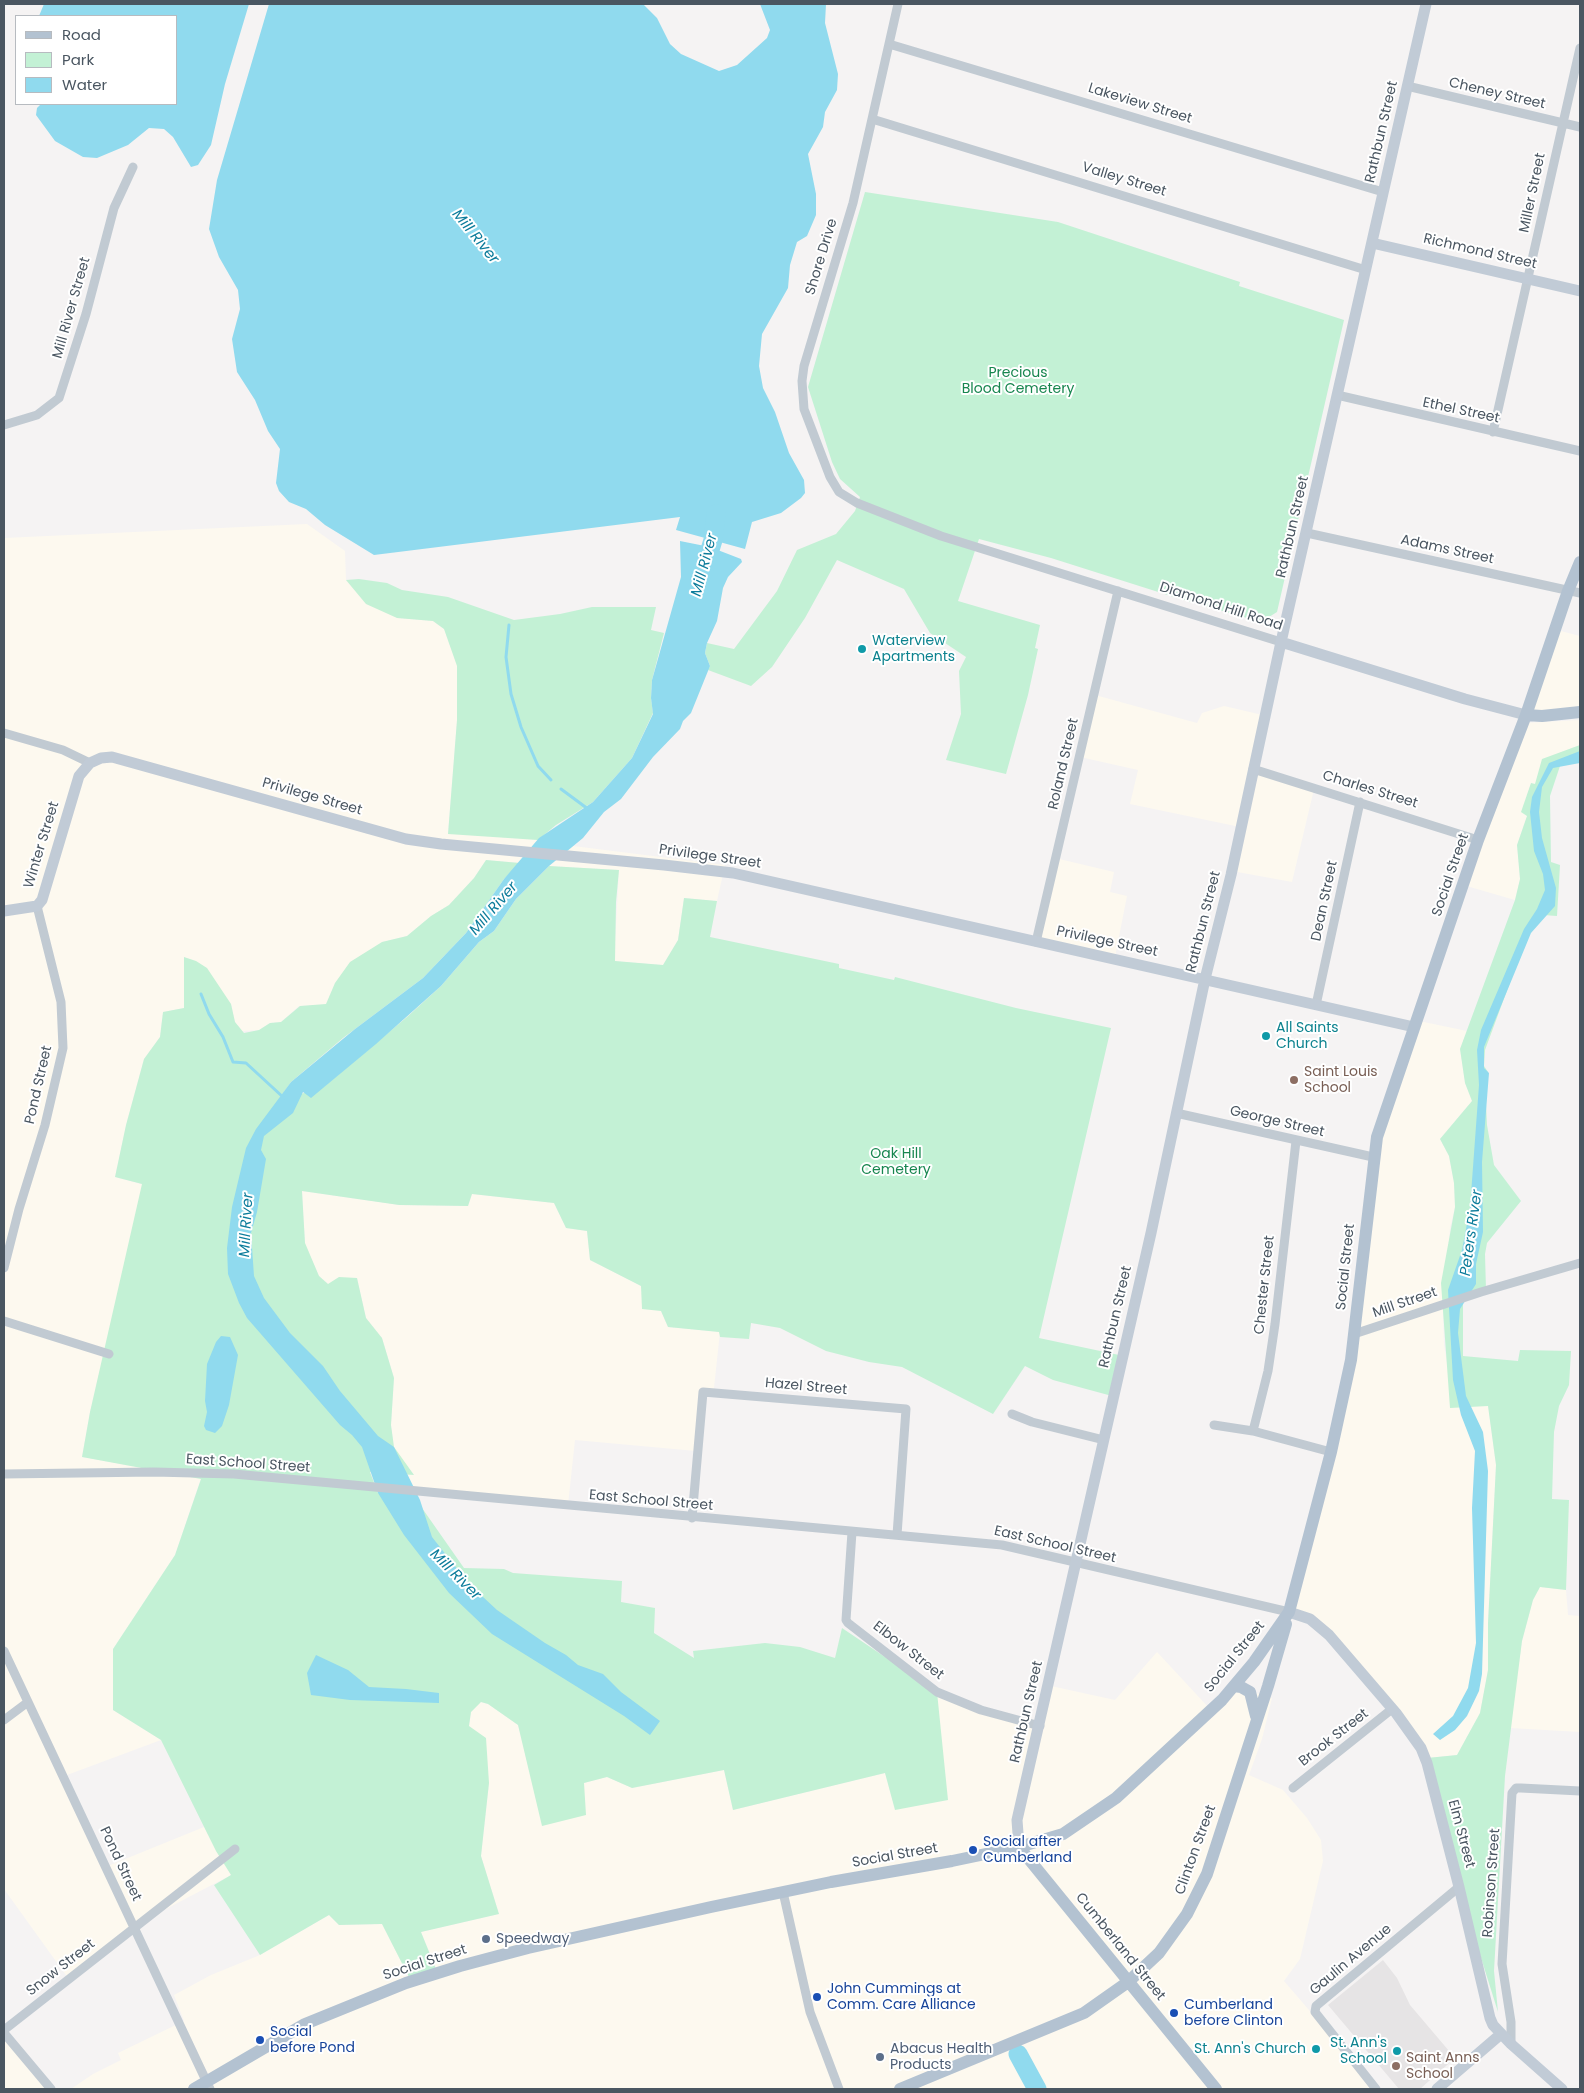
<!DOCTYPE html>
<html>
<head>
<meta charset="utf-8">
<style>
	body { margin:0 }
	#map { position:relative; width:1584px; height:2093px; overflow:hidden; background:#f5f3f3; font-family:Poppins,sans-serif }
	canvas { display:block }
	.frame { position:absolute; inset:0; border:5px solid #4a5661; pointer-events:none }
	.legend { position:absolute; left:15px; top:15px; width:162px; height:90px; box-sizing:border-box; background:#fff; border:1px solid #b7bbc0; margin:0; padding:6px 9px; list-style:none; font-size:15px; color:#4a5661 }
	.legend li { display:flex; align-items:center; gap:10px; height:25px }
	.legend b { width:25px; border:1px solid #b7bbc0 }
</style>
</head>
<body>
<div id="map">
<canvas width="1584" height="2093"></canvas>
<div class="frame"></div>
<ul class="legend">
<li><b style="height:6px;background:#b3c2d1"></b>Road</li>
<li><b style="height:14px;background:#c3f1d5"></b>Park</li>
<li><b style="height:14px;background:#90daee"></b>Water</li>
</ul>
</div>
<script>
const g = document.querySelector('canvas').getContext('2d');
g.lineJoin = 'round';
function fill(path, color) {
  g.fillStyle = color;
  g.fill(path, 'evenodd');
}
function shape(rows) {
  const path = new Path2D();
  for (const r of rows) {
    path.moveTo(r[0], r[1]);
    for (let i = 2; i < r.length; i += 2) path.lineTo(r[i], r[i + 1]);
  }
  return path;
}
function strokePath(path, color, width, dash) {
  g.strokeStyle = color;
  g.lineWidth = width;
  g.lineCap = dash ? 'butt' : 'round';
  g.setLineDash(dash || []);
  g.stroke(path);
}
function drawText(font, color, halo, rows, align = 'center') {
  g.font = font + ' Poppins,sans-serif';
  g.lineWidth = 4;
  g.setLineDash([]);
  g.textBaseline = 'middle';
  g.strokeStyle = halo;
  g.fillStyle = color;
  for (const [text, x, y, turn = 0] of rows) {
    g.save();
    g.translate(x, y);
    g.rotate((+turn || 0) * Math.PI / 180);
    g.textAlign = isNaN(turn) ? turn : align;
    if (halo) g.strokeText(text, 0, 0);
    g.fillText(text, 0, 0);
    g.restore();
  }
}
const commercial = shape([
	[307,524,345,551,346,580,397,618,433,621,444,629,457,665,457,720,448,833,538,840,520,863,486,860,474,878,449,905,431,916,407,936,382,942,335,983,326,1005,299,1006,281,1022,270,1023,259,1030,242,1031,235,1022,231,1004,184,957,184,1008,163,1012,160,1037,144,1059,126,1125,115,1177,144,1185,90,1412,82,1457,201,1478,175,1555,113,1649,113,1710,161,1740,67,1775,108,1866,204,1827,231,1875,141,1922,68,1978,4,1889,4,538],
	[1557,630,1580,636,1580,715,1528,717],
	[1095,695,1197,723,1202,713,1224,706,1267,716,1254,766,1315,785,1292,882,1232,871,1240,827,1130,804,1138,770,1080,757],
	[1580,720,1580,745,1554,755,1535,784,1531,783,1522,812,1527,816,1517,845,1520,879,1515,900,1463,885,1524,723],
	[573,846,725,865,717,901,684,898,678,940,663,965,614,961,619,870,549,866],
	[1055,858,1114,872,1110,892,1127,896,1114,962,1035,944],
	[1419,1021,1467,1031,1460,1049,1465,1083,1472,1101,1440,1139,1449,1156,1454,1183,1455,1207,1450,1228,1443,1315,1444,1345,1447,1363,1488,1406,1496,1465,1488,1623,1488,1670,1480,1713,1457,1755,1427,1758,1327,1634,1301,1617,1291,1602,1348,1367,1372,1158],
	[302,1191,399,1205,468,1206,472,1194,554,1203,566,1228,587,1231,590,1260,641,1286,661,1311,668,1327,720,1332,713,1397,702,1396,696,1451,575,1440,568,1505,413,1488,394,1447,391,1425,394,1378,382,1338,366,1318,357,1278,328,1284,319,1276,305,1244],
	[1540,1587,1566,1590,1568,1615,1580,1616,1580,1732,1510,1728,1522,1641,1533,1600],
	[1157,1652,1210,1709,1216,1703,1243,1689,1272,1698,1262,1739,1249,1775,1283,1790,1307,1818,1321,1840,1323,1861,1300,1959,1284,1981,1377,2089,71,2089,93,2074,121,2060,118,2053,184,2021,174,1995,211,1975,260,1955,329,1915,339,1925,382,1924,413,1985,438,1973,421,1932,499,1914,481,1856,489,1783,469,1726,471,1712,480,1702,488,1704,518,1725,543,1826,584,1783,607,1777,632,1788,724,1770,733,1810,885,1773,895,1809,937,1692,1040,1724,1051,1686,1115,1700],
	[4,2036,49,2089,4,2089]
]);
const education = shape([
	[1383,1960,1397,1978,1410,2005,1455,2058,1420,2089,1399,2089,1328,2005]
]);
const green = shape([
	[865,192,1058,222,1240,282,1239,286,1344,320,1277,612,1261,622,1174,597,1051,558,979,539,958,601,1040,625,1035,648,1038,649,1028,695,1006,774,946,760,961,714,959,671,966,657,930,633,904,589,837,560,805,618,772,667,751,686,708,670,710,666,705,653,707,643,734,649,777,591,797,550,836,534,855,511,860,497,840,479,832,462,808,387],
	[359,579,387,583,402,590,448,597,514,620,560,614,592,607,656,607,651,630,664,633,652,680,651,698,653,713,632,758,593,802,556,825,538,840,448,834,457,720,457,666,444,629,433,621,397,618,366,604,346,580],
	[1580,745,1580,761,1561,763,1550,796,1551,862,1560,865,1557,916,1543,915,1529,931,1485,1050,1484,1066,1488,1072,1485,1083,1487,1125,1494,1165,1521,1201,1487,1243,1485,1254,1486,1290,1463,1301,1463,1356,1518,1361,1520,1350,1571,1351,1569,1385,1559,1406,1554,1432,1552,1499,1569,1500,1566,1590,1540,1587,1533,1600,1522,1641,1505,1776,1494,1971,1498,2012,1467,1913,1427,1758,1457,1755,1480,1713,1488,1670,1488,1623,1496,1465,1488,1406,1450,1408,1441,1283,1455,1207,1454,1183,1449,1156,1440,1139,1472,1101,1465,1083,1460,1049,1515,900,1520,879,1517,845,1527,816,1521,812,1531,783,1535,784,1542,759],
	[486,860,520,863,504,879,466,933,423,978,343,1038,291,1082,279,1099,321,1089,407,1017,441,986,479,942,494,931,516,899,549,866,619,870,616,902,615,961,663,965,678,940,684,898,717,901,710,937,839,964,839,968,894,980,895,977,1016,1008,1111,1028,1039,1338,1119,1355,1112,1396,1053,1380,1025,1366,993,1414,902,1367,869,1362,826,1351,780,1328,751,1323,749,1339,720,1337,719,1332,668,1327,661,1311,642,1309,641,1286,590,1260,587,1231,566,1228,554,1203,472,1194,468,1206,399,1205,302,1191,305,1243,319,1276,328,1284,339,1277,357,1278,366,1318,382,1338,394,1378,391,1425,394,1447,414,1475,370,1472,378,1493,415,1498,464,1568,504,1569,513,1573,622,1581,621,1602,655,1608,654,1633,694,1658,693,1651,765,1643,800,1647,835,1658,842,1628,937,1692,948,1800,895,1810,885,1773,733,1810,724,1770,632,1788,607,1777,584,1783,586,1815,542,1826,518,1725,488,1704,481,1702,471,1712,469,1726,486,1738,489,1783,481,1856,499,1914,421,1932,438,1974,413,1985,382,1924,339,1925,329,1915,260,1955,214,1885,231,1875,216,1851,161,1740,113,1710,113,1649,175,1555,201,1479,82,1457,90,1412,142,1184,115,1177,126,1125,144,1059,160,1037,163,1012,184,1008,184,957,196,961,207,968,231,1004,235,1022,244,1033,259,1030,270,1023,281,1022,300,1006,326,1004,335,983,350,962,382,942,407,936,431,916,449,905,474,878]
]);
const water = shape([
	[44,4,249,4,225,84,211,145,198,165,191,167,173,137,164,129,149,128,128,145,97,158,83,157,55,141,36,115,37,108,41,104,176,104,176,16,39,16],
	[269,4,643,4,657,18,670,44,681,54,719,71,737,65,767,38,770,30,760,4,826,4,825,23,838,74,837,90,825,112,823,127,808,154,816,194,816,215,807,236,797,242,790,265,788,288,762,334,759,366,763,388,775,412,789,453,804,480,805,493,801,498,781,513,752,522,745,549,676,530,680,517,374,555,325,525,306,509,289,502,279,491,276,483,280,449,268,431,255,400,237,372,232,339,240,309,238,290,219,257,209,229,217,180],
	[680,541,710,547,741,559,742,562,728,577,723,588,717,621,707,643,705,653,710,666,691,713,683,721,680,729,653,757,621,799,604,812,583,838,549,866,516,899,494,931,479,942,441,986,376,1044,311,1098,303,1092,293,1113,264,1136,261,1150,266,1159,257,1212,251,1233,254,1276,264,1298,290,1333,323,1366,340,1391,378,1436,394,1447,420,1500,432,1537,469,1584,497,1610,545,1643,566,1655,578,1665,603,1674,621,1692,660,1721,650,1735,624,1716,492,1634,449,1593,404,1535,378,1493,362,1447,352,1435,340,1425,247,1318,239,1303,228,1274,227,1248,232,1207,246,1148,256,1129,291,1082,355,1029,423,978,466,933,504,879,539,838,593,802,632,758,653,714,651,698,652,680,681,577],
	[1580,751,1580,763,1553,768,1542,787,1539,812,1542,838,1556,888,1555,906,1531,933,1484,1047,1484,1068,1489,1073,1482,1162,1483,1232,1476,1264,1476,1284,1460,1309,1458,1333,1466,1396,1483,1432,1488,1471,1482,1674,1479,1691,1467,1716,1455,1730,1440,1740,1433,1734,1453,1716,1468,1688,1476,1643,1472,1508,1475,1451,1461,1415,1453,1380,1448,1290,1462,1250,1470,1208,1479,1085,1477,1050,1481,1030,1524,929,1537,909,1545,890,1543,874,1534,851,1530,812,1532,797,1549,763],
	[221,1336,230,1337,238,1355,229,1405,222,1426,215,1433,206,1430,204,1426,207,1412,205,1401,207,1364,216,1342],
	[316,1655,348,1670,369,1687,406,1689,439,1693,439,1703,350,1700,311,1695,307,1673]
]);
const stream = shape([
	[509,625,506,657,511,694,521,727,538,766,551,780],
	[561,789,588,809],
	[201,994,209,1014,223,1037,233,1062,246,1063,284,1098]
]);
const river = shape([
	[703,573,713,540,716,514],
	[1018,2054,1037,2089]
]);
const street = shape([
	[898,4,853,203,804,366,802,381,804,409,830,477,839,492,857,503,941,536,1281,642],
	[889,44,1383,192],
	[1407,86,1580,127],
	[872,119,1366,270],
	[1337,395,1580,451],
	[4,425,37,415,59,398,86,314,114,208,133,167],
	[1493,432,1580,48],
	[1307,533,1580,593],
	[4,733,63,750,90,763],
	[1253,769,1478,840],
	[1036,942,1118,591],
	[1316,1005,1360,802],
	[1176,1113,1373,1157],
	[4,1268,19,1209,45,1125,63,1048,61,1002,37,906],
	[4,1321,109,1354],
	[1354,1334,1481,1292,1580,1263],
	[1012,1414,1032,1422,1104,1440],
	[1214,1425,1253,1431,1331,1452],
	[1253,1431,1268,1371,1275,1324,1296,1141],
	[4,1474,154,1472,234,1474,1002,1545,1289,1612],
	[692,1518,703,1392,906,1409,897,1535],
	[852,1532,846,1620,848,1623,937,1692,981,1710,1040,1726],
	[4,1651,210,2089],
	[4,1720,28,1702],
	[1293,1788,1392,1709],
	[783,1892,810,2012,839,2089],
	[4,2030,235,1849],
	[4,2033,51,2089],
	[1511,2044,1511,2022,1502,1964,1512,1793,1516,1788,1521,1788,1580,1791],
	[1376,2089,1315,2012,1316,2006,1459,1887]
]);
const secondary = shape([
	[1372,243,1580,291],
	[1281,642,1465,699,1526,715],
	[4,911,37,906,42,900,79,776,90,763,101,758,112,757,406,839,441,844,664,865,733,873,1414,1027],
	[1289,1612,1310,1619,1329,1635,1396,1713,1421,1748,1427,1763,1459,1887,1490,2018,1493,2025,1511,2044,1562,2089],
	[1019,1847,1017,1820,1151,1233,1205,979,1231,875,1281,642,1426,4],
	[1437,2089,1501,2034]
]);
const primary = shape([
	[1526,715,1542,716,1580,712],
	[1234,1686,1241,1687,1250,1692,1256,1716],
	[1019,1847,1216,2089],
	[194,2089,305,2024,406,1983,460,1966,528,1948,711,1907,831,1882,952,1861,1019,1847,1063,1834,1116,1798,1222,1700,1254,1662,1289,1612,1331,1452,1351,1360,1377,1137,1478,840,1526,715,1568,591,1580,562],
	[900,2089,1084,2013,1128,1982,1159,1953,1187,1914,1207,1874,1268,1686,1286,1624]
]);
const markers = [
	[862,649,5,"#0f9aa8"],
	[1266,1036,5,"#0f9aa8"],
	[1294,1080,5,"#8d6e63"],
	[973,1850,5,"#1a4fb4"],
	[486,1939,5,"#5c6f8a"],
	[817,1997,5,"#1a4fb4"],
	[1174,2013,5,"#1a4fb4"],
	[260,2040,5,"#1a4fb4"],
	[1316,2049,5,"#0f9aa8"],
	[1397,2051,5,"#0f9aa8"],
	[880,2057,5,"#5c6f8a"],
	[1396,2066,5,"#8d6e63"]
];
const streetNames = [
	["Cheney Street",1497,94,13],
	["Lakeview Street",1140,104,17],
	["Rathbun Street",1382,132,-77],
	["Valley Street",1124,180,17],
	["Miller Street",1533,193,-78],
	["Richmond Street",1480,252,13],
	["Shore Drive",822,257,-73],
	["Mill River Street",72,308,-74],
	["Ethel Street",1461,411,12],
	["Rathbun Street",1293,527,-77],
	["Adams Street",1447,550,12],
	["Diamond Hill Road",1221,607,18],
	["Roland Street",1064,764,-77],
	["Charles Street",1370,790,17],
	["Privilege Street",312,797,16],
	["Winter Street",42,845,-73],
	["Privilege Street",710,857,8],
	["Social Street",1451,875,-71],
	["Dean Street",1325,901,-78],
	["Rathbun Street",1204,922,-76],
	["Privilege Street",1107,942,12],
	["Pond Street",39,1085,-77],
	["George Street",1277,1122,13],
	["Social Street",1346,1267,-84],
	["Chester Street",1265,1285,-84],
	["Mill Street",1405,1303,-19],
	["Rathbun Street",1116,1317,-77],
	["Hazel Street",806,1387,5],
	["East School Street",248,1464,4],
	["East School Street",651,1501,5],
	["East School Street",1055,1545,13],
	["Elbow Street",908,1651,38],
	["Social Street",1235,1657,-51],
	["Rathbun Street",1027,1712,-77],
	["Brook Street",1334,1738,-38],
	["Elm Street",1461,1834,75],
	["Clinton Street",1196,1850,-70],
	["Social Street",895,1856,-10],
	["Pond Street",120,1864,65],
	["Robinson Street",1492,1883,-86],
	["Cumberland Street",1120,1947,51],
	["Gaulin Avenue",1351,1960,-40],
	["Social Street",425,1963,-18],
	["Snow Street",61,1968,-38]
];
const parkNames = [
	["Precious",1018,373],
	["Blood Cemetery",1018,389],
	["Oak Hill",896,1154],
	["Cemetery",896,1170]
];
const cultureNames = [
	["Waterview",872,641],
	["Apartments",872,657],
	["All Saints",1276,1028],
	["Church",1276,1044],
	["St. Ann's",1387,2043,"right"],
	["School",1387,2059,"right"],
	["St. Ann's Church",1306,2049,"right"]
];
const educationNames = [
	["Saint Louis",1304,1072],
	["School",1304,1088],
	["Saint Anns",1406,2058],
	["School",1406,2074]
];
const transitNames = [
	["Social after",983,1842],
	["Cumberland",983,1858],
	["John Cummings at",827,1989],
	["Comm. Care Alliance",827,2005],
	["Cumberland",1184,2005],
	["before Clinton",1184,2021],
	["Social",270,2032],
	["before Pond",270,2048]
];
const serviceNames = [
	["Speedway",496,1939],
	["Abacus Health",890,2049],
	["Products",890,2065]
];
const waterNames = [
	["Mill River",475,237,51],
	["Mill River",705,565,-75],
	["Mill River",494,909,-49],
	["Mill River",247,1225,-87],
	["Peters River",1472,1233,-82],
	["Mill River",455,1575,45]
];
fill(commercial, '#fdf9ef');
fill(education, '#e6e4e5');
fill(green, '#c3f1d5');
fill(water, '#90daee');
strokePath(stream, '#90daee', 3);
strokePath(river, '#90daee', 19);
strokePath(street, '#c1cad2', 9);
strokePath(secondary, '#c1cbd6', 11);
strokePath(primary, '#b3c2d1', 12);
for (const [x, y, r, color] of markers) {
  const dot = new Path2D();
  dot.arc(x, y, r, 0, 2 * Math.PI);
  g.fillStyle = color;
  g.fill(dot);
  strokePath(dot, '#fff', 2);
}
drawText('14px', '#4a5661', '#fff', streetNames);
drawText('14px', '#17864f', '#fff', parkNames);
drawText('14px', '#0d838f', '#fff', cultureNames, 'left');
drawText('14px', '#785e54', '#fff', educationNames, 'left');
drawText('14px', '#164399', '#fff', transitNames, 'left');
drawText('14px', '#4e5e75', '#fff', serviceNames, 'left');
drawText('italic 15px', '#0c7c9b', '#fff', waterNames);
</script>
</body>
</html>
